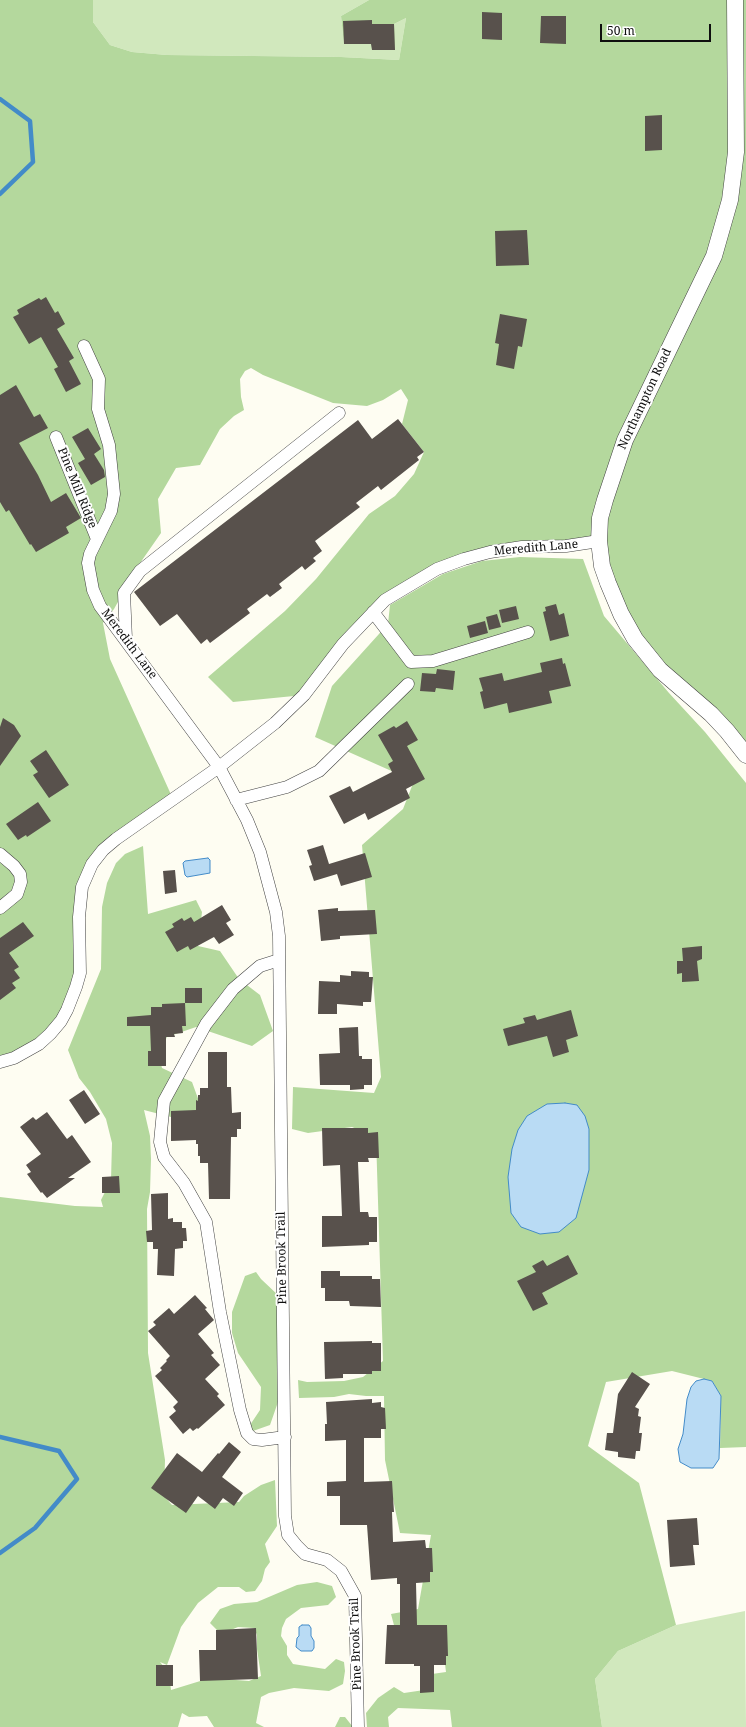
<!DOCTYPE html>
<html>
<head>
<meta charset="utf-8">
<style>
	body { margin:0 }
	#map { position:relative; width:746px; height:1727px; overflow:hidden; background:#fefdf2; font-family:"Noto Serif",serif }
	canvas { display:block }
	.scale { position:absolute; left:600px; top:24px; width:111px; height:18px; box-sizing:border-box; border:2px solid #0f0f0f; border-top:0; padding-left:5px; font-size:12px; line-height:14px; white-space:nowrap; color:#0f0f0f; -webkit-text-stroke:3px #fff; paint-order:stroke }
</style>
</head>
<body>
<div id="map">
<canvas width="746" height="1727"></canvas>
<div class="scale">50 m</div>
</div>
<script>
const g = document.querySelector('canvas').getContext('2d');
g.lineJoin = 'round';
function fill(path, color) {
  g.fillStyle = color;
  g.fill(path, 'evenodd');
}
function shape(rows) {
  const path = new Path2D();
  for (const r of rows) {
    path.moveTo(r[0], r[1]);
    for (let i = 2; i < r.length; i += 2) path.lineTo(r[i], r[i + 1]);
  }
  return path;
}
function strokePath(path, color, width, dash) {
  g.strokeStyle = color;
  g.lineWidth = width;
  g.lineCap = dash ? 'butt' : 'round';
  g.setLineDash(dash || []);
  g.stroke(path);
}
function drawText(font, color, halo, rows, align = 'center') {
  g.font = font + ' "Noto Serif",serif';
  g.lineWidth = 4;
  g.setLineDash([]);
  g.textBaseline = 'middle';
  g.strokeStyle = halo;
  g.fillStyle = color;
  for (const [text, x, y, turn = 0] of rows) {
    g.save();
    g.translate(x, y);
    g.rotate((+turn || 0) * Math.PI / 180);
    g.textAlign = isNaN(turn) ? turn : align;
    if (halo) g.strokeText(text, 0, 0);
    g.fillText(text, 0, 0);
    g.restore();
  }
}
const green = shape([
	[92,0,369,0,341,16,344,44,371,44,372,50,394,24,406,18,399,60,341,57,167,55,132,52,110,45,93,22],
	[745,1611,746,1727,602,1727,595,1679,618,1651,676,1625]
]);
const forest = shape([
	[0,0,93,0,93,22,110,45,132,52,167,55,341,57,399,60,406,18,394,24,395,50,372,50,371,44,344,44,341,16,369,0,746,0,746,755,635,639,599,541,464,559,385,600,304,695,233,702,208,677,285,611,316,579,369,514,395,496,414,474,424,452,402,424,408,400,401,389,383,400,367,406,333,403,263,375,251,368,245,371,240,379,241,397,244,410,234,416,220,429,200,465,176,468,158,499,161,533,138,566,114,609,103,623,110,659,173,799,116,839,84,880,80,973,50,1034,0,1062],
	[520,557,583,559,604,616,669,693,705,732,746,783,746,1447,720,1448,721,1396,712,1381,672,1371,606,1382,588,1446,639,1483,676,1625,618,1651,595,1679,602,1727,452,1727,450,1710,398,1708,388,1717,389,1727,367,1727,366,1713,378,1698,394,1687,404,1693,431,1689,432,1674,446,1672,440,1625,399,1644,391,1614,418,1609,431,1535,400,1533,385,1460,384,1396,366,1396,349,1394,334,1397,299,1398,298,1380,307,1382,344,1381,363,1377,383,1361,376,1137,352,1127,308,1133,292,1129,293,1087,374,1093,381,1077,362,845,403,809,414,781,315,737,332,686,388,624,390,605,443,574,482,561],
	[143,846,148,914,196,900,202,912,198,946,220,951,239,979,260,995,273,1031,252,1046,196,1027,167,1037,158,1053,162,1068,192,1082,204,1115,190,1122,144,1110,150,1136,151,1159,150,1192,147,1209,148,1353,165,1460,164,1496,172,1505,239,1502,244,1496,261,1485,275,1480,277,1526,265,1544,270,1562,265,1569,262,1581,255,1591,246,1592,239,1587,218,1587,198,1603,181,1627,167,1665,160,1662,169,1673,171,1690,210,1678,249,1681,261,1676,257,1649,257,1635,254,1628,238,1627,221,1634,210,1623,220,1609,234,1604,257,1602,297,1585,317,1582,332,1586,336,1597,328,1605,301,1608,286,1619,282,1628,281,1636,287,1646,287,1655,293,1664,325,1669,336,1659,344,1662,345,1671,343,1684,329,1691,294,1688,269,1693,261,1697,256,1723,264,1727,214,1727,207,1716,189,1717,182,1713,178,1727,0,1727,0,1197,75,1206,103,1207,101,1200,111,1180,112,1143,106,1119,90,1092,79,1078,68,1050,101,969,102,907,107,883,116,863,125,854],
	[256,1272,261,1279,279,1296,278,1402,270,1425,253,1431,250,1425,260,1410,261,1387,238,1353,232,1333,232,1312,245,1276],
	[340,1717,345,1717,353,1727,335,1727]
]);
const water = shape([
	[208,858,210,860,210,873,187,877,185,875,183,863,185,861,208,858],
	[565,1103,577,1105,585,1116,589,1129,589,1170,576,1218,559,1232,540,1234,521,1227,511,1213,508,1177,512,1149,518,1130,527,1116,547,1104,565,1103],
	[704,1379,712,1381,721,1396,719,1459,713,1468,691,1468,680,1462,678,1449,683,1434,687,1399,691,1387,696,1381,704,1379],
	[302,1625,309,1625,311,1628,311,1636,314,1641,314,1648,312,1651,301,1651,296,1647,297,1638,299,1636,299,1627,302,1625]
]);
const stream = shape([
	[0,99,30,121,33,162,0,194],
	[0,1437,59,1451,77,1479,35,1528,0,1553]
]);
const building = shape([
	[482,12,502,13,502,40,482,39],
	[541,16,566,16,566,44,540,43],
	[372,20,372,24,394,24,395,50,372,50,371,44,344,44,343,21],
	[662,115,662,150,645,151,645,116],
	[527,230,529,265,496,266,495,231],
	[46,297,55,313,58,311,65,324,57,329,74,358,69,361,81,384,66,392,54,369,58,367,41,337,29,344,13,317,19,314,17,310,39,298,41,300],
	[500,314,527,319,522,347,518,346,514,369,496,365,499,344,495,343],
	[16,385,34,417,40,414,48,428,19,443,38,475,51,502,66,493,81,518,66,527,69,533,36,552,31,544,30,545,9,510,6,512,0,502,0,395],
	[398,419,424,452,417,457,419,460,381,490,378,486,356,503,360,507,315,541,322,551,313,558,316,561,305,570,302,566,279,584,282,588,270,597,267,594,247,609,250,613,210,643,207,639,201,644,177,614,160,626,134,592,358,420,372,439],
	[88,428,101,449,94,454,104,470,105,477,91,485,78,463,85,459,72,437],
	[556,604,559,615,564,613,569,636,550,641,543,612,546,611,545,607],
	[516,606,519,619,502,623,499,610],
	[497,614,501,627,489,630,486,617],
	[485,621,488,633,470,638,467,626],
	[562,658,563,664,565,663,571,686,549,691,552,703,509,713,507,703,484,709,480,692,483,691,479,678,502,673,504,681,542,672,540,663],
	[437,669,455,671,453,690,436,688,435,692,420,691,422,673,436,674],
	[3,718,14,725,21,736,0,766,0,727],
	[407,721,418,740,407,746,425,779,406,789,410,798,368,820,365,813,344,824,329,796,350,786,353,792,392,772,388,764,393,761,378,735,394,726,396,728],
	[46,750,69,785,49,798,33,775,38,772,30,761],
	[38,802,51,821,27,837,26,835,18,840,6,824],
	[323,845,329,864,365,853,372,877,341,886,337,874,314,881,309,866,312,865,307,850],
	[175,870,177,892,165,894,163,871],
	[222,905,231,920,226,923,234,935,219,944,214,937,190,950,188,946,177,952,165,932,174,927,172,924,182,918,184,921,191,917,194,922],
	[338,908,338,911,375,910,377,934,340,936,340,939,321,941,318,910],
	[23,922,34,936,9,953,19,967,14,970,20,978,12,983,16,988,0,1000,0,938],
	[702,946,702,959,697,961,699,981,682,982,682,973,677,974,677,961,683,961,682,948],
	[351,971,369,972,369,977,373,977,371,1002,363,1002,363,1006,337,1004,337,1014,318,1014,319,981,340,982,340,975,351,976],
	[185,988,202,988,202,1003,185,1003,186,1026,182,1026,183,1033,174,1034,175,1037,166,1037,166,1066,148,1066,148,1051,151,1051,150,1026,127,1026,127,1017,151,1015,151,1007,162,1007,162,1004,185,1003],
	[571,1010,578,1036,566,1040,569,1052,553,1057,547,1036,508,1046,503,1029,525,1023,523,1018,535,1015,537,1020],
	[358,1027,359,1056,362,1056,362,1059,372,1059,372,1085,364,1085,364,1089,350,1090,350,1085,320,1085,319,1054,340,1053,339,1028],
	[208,1052,227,1052,227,1087,231,1087,232,1113,241,1112,241,1129,237,1129,237,1137,231,1137,230,1199,209,1199,208,1163,200,1163,200,1156,198,1156,198,1144,196,1144,196,1140,171,1141,171,1111,196,1110,196,1100,198,1101,198,1095,200,1095,200,1088,208,1088],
	[84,1090,100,1114,85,1124,69,1100],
	[47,1112,67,1139,72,1135,91,1162,68,1178,75,1178,47,1198,42,1192,41,1193,27,1174,31,1172,26,1165,41,1154,20,1127,33,1117,36,1120],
	[322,1128,368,1128,368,1133,378,1132,379,1158,368,1158,369,1162,358,1162,360,1212,368,1212,369,1217,377,1217,377,1242,369,1242,369,1245,322,1247,322,1216,342,1216,340,1165,323,1166],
	[119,1176,120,1193,102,1193,102,1177],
	[168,1193,168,1219,173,1218,173,1222,182,1222,182,1228,186,1228,187,1241,183,1241,183,1248,175,1249,174,1276,157,1275,158,1249,153,1249,153,1242,147,1242,146,1231,152,1230,151,1194],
	[568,1255,578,1274,542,1293,548,1304,533,1311,517,1281,536,1272,532,1266,543,1260,547,1266],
	[321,1271,340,1271,340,1276,372,1276,372,1279,380,1279,381,1307,350,1306,349,1301,325,1301,325,1288,321,1288],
	[195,1295,207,1308,205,1309,214,1320,198,1334,214,1353,211,1355,220,1365,205,1379,219,1394,217,1396,225,1405,198,1429,197,1428,193,1431,190,1428,183,1434,169,1417,176,1411,173,1407,178,1402,155,1376,162,1370,160,1368,167,1361,166,1360,170,1356,148,1331,156,1325,153,1322,169,1308,174,1314],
	[372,1341,372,1343,381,1343,381,1371,372,1371,372,1374,343,1374,343,1378,325,1379,324,1342],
	[632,1372,650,1384,635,1407,639,1409,638,1416,641,1417,639,1433,642,1433,640,1451,636,1451,635,1459,618,1457,618,1452,605,1450,607,1433,613,1433,618,1394],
	[372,1399,372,1403,381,1402,381,1407,385,1408,386,1429,381,1429,381,1438,364,1438,364,1482,392,1481,394,1512,392,1512,393,1542,425,1540,426,1548,432,1548,433,1572,430,1572,430,1582,416,1583,417,1625,447,1625,448,1656,446,1656,446,1665,434,1665,434,1692,420,1693,420,1666,414,1666,414,1664,385,1664,387,1625,400,1625,400,1584,397,1584,397,1578,371,1580,367,1525,340,1525,340,1496,327,1496,327,1482,346,1481,346,1440,325,1441,325,1424,327,1424,326,1402],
	[229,1442,241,1452,222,1477,243,1493,234,1506,223,1498,215,1509,198,1496,186,1513,151,1488,177,1453,202,1472,218,1453,219,1454],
	[697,1518,699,1545,693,1545,695,1565,670,1567,667,1520],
	[256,1628,258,1679,200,1681,199,1650,216,1650,216,1630],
	[156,1665,173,1665,173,1686,156,1686]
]);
const minor = shape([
	[84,346,99,379,98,409,109,445,114,494,111,511,90,554,88,563,93,590,100,606,219,767,247,820,260,852,276,912,279,936,285,1516,288,1535,297,1546,305,1554,327,1560,341,1571,355,1596,358,1727],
	[56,437,97,539],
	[373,612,411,662,433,661,528,632],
	[126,639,124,593,140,571,339,413],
	[236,800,287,787,319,771,408,684],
	[0,854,14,866,20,874,21,882,17,894,0,908],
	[279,960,260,966,233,989,206,1024,164,1101,160,1142,164,1157,184,1183,206,1222,220,1312,240,1410,247,1433,253,1439,262,1440,285,1437],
	[0,1062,14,1058,39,1044,50,1034,61,1021,67,1010,76,987,80,973,79,917,82,887,92,864,103,850,116,839,219,767,275,723,304,695,343,644,385,600,437,569,464,559,490,552,522,547,566,546,599,541]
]);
const tertiary = shape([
	[735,0,736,152,730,200,714,256,625,440,605,500,600,518,599,541,602,566,608,583,621,614,635,639,660,670,711,714,727,731,746,755]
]);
const streetNames = [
	["Northampton Road",645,399,-65],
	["Pine Mill Ridge",77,488,68],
	["Meredith Lane",536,548,-5],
	["Meredith Lane",129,644,53],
	["Pine Brook Trail",282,1258,-91],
	["Pine Brook Trail",356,1644,-92]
];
fill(green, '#d1e8bd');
fill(forest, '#b4d89d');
fill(water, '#b9dbf4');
strokePath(water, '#438bc8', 1);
strokePath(stream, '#438bc8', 4.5);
fill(building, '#58514c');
strokePath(minor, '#424242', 13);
strokePath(tertiary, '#424242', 17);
strokePath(minor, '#fff', 12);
strokePath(tertiary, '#fff', 16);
drawText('12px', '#0f0f0f', '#fff', streetNames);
</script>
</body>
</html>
